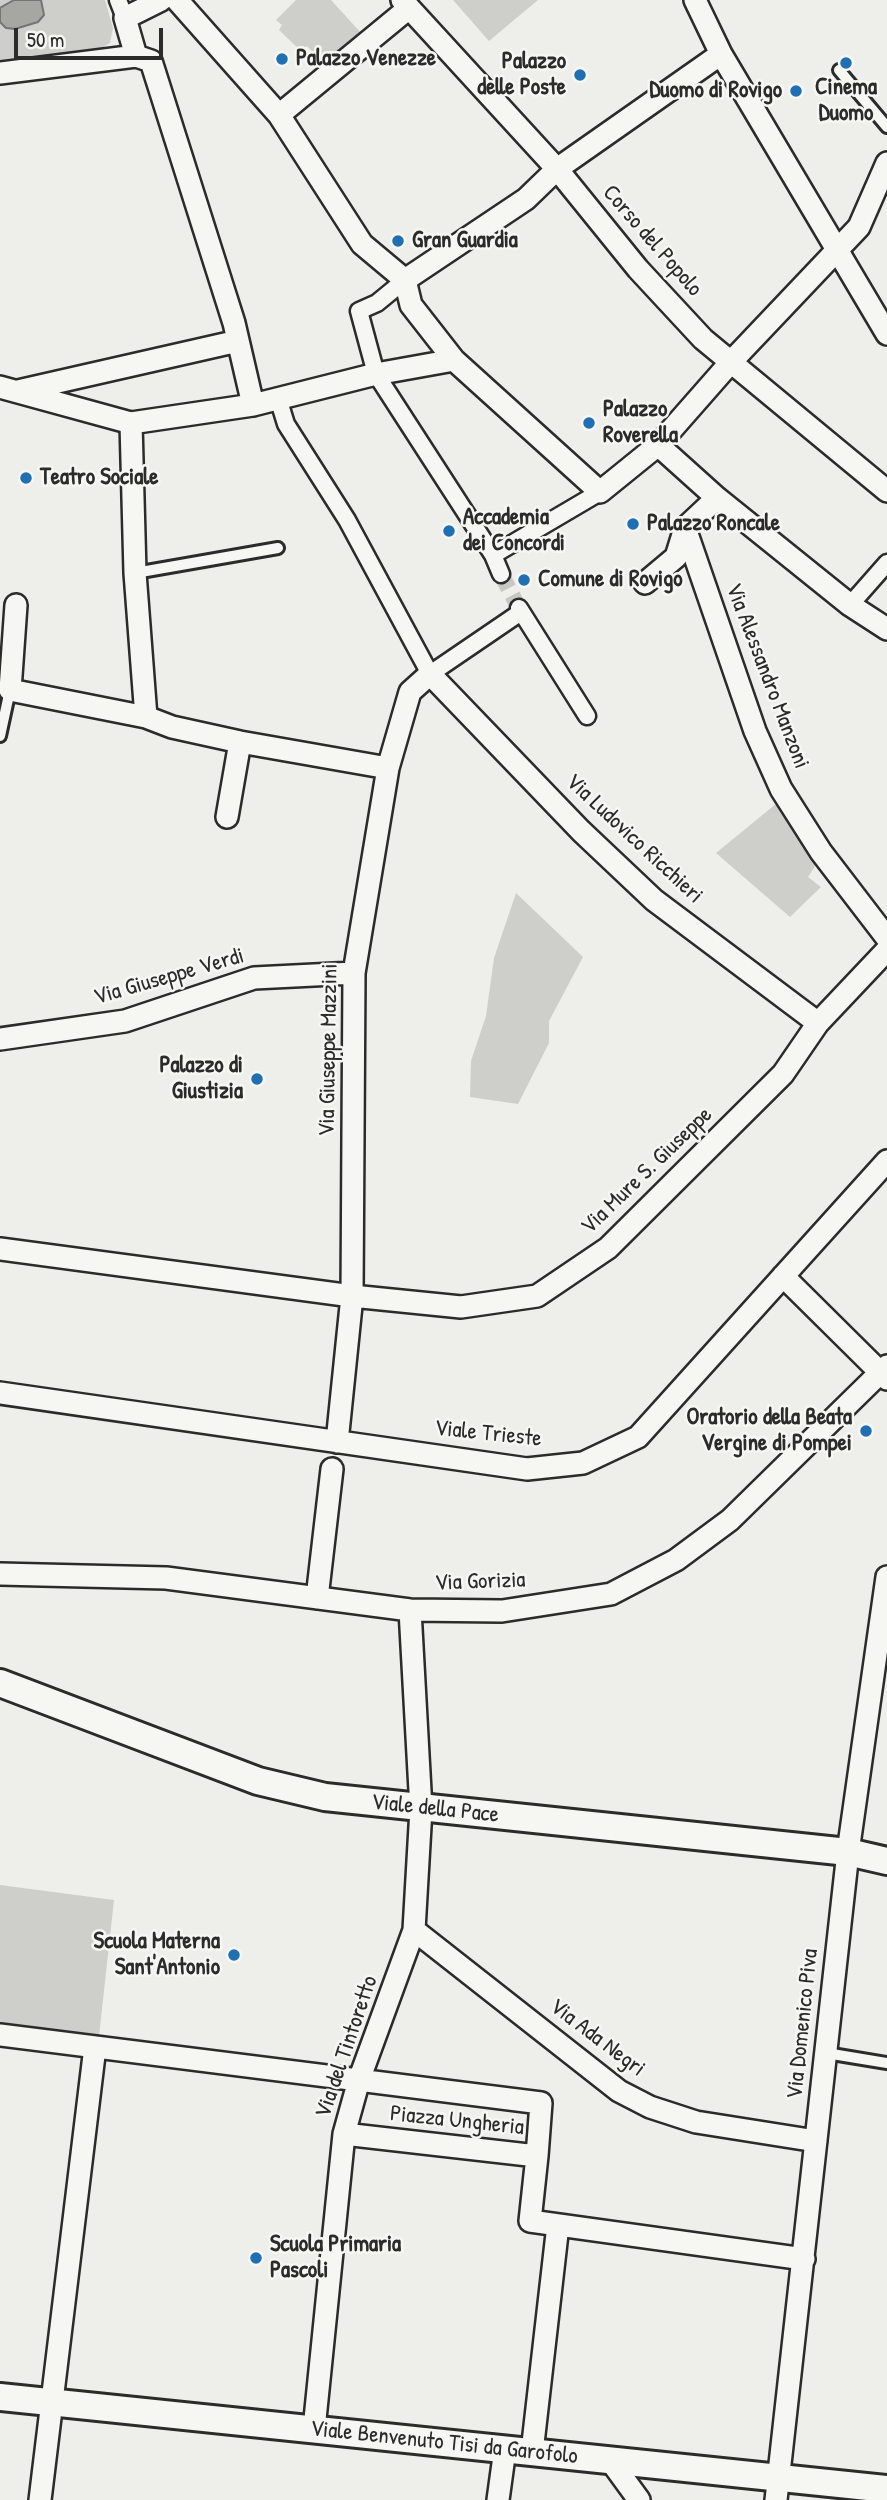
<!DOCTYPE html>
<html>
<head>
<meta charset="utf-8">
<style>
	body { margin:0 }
	#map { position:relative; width:887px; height:2500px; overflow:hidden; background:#eeeeea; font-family:"Patrick Hand",sans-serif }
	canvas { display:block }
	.scale { position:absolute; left:14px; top:28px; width:149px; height:32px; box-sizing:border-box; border:4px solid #2b2b2b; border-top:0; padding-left:9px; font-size:21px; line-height:24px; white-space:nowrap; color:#2b2b2b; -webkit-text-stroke:5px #f6f6f2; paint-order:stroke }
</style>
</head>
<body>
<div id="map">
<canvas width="887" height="2500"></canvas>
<div class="scale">50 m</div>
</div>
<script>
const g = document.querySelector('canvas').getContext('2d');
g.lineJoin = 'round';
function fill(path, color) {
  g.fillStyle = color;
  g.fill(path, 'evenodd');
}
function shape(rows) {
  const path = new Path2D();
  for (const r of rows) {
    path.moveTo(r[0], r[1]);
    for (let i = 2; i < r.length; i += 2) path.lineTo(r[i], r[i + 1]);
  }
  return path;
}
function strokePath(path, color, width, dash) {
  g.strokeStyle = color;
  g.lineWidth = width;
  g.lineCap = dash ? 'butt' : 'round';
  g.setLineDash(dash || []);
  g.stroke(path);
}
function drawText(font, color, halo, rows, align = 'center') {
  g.font = font + ' "Patrick Hand",sans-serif';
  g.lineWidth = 5;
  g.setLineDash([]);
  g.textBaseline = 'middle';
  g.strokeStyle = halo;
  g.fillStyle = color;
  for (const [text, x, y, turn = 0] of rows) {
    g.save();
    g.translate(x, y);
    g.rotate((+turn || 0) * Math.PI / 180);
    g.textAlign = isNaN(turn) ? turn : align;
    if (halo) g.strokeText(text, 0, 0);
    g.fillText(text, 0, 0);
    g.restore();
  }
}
const green = shape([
	[0,0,105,0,113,28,110,43,102,48,0,61],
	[296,0,331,0,362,34,327,67,307,46,301,51,279,30,282,25,276,20],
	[453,0,538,0,489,41],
	[777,803,817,863,808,877,821,887,790,917,716,853],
	[516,893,583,957,549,1021,549,1043,518,1104,470,1097,471,1061,486,1016,494,958],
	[0,1885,114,1900,99,2036,0,2024]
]);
const water = shape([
	[14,0,41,0,44,15,38,22,15,29,6,28,0,22,0,8,14,0]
]);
const pedestrianTunnel = shape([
	[501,574,519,608]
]);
const service = shape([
	[839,70,887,127],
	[135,573,278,548],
	[0,736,10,690],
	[826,2053,887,2063]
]);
const pedestrian = shape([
	[118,0,125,18],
	[405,280,377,303,359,311,376,374,493,555,600,492],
	[278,398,286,424,347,520,430,674,521,612],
	[493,555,501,574],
	[850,605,887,563],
	[519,608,587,716]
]);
const minor = shape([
	[177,0,279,115,362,244,405,280],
	[402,0,557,169,638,269,703,339,887,491],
	[695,0,721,54,887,334],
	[136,56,125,18,161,0],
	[0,73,136,56,151,61,234,323,253,405],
	[279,115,409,8],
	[405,280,411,305,454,360,600,492,658,445,730,363,859,227,887,163],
	[405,280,526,199,557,169,721,54],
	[0,387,131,423,253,405,376,374,454,360],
	[18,391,238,341],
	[131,423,135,573,146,717],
	[658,445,717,498,850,605,887,629],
	[685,528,755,731,781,789,821,852,887,938],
	[645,583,676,557,685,528,717,498],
	[16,605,10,690,146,717,172,727,240,742,388,768],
	[227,817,240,742],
	[0,1039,125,1021,254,978,354,973],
	[0,1249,352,1296,461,1307,537,1296,608,1248,783,1074,818,1023,887,950],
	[783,1276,887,1379],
	[0,1393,527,1469,583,1463,638,1437,887,1161],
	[337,1442,352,1296,354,973,388,768,410,692,430,674,581,831,654,900,818,1023],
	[0,1574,166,1578,410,1610,502,1611,611,1594,676,1560,730,1520,887,1366],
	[317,1598,332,1469],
	[414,1930,619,2091,650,2107,696,2122,816,2141],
	[0,2035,541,2103,537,2156,344,2134],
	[537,2156,530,2221,804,2259],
	[314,2429,344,2134,359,2080,414,1930,421,1809,410,1610],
	[532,2452,558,2225],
	[610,2460,639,2500],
	[40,2500,95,2047],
	[498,2500,505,2449],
	[776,2500,848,1852,887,1577]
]);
const tertiary = shape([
	[0,1683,258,1781,325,1797,848,1852,887,1861],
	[0,2397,887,2489]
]);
const markers = [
	[282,59,7,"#1f6fb2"],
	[846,63,7,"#1f6fb2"],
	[580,75,7,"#1f6fb2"],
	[796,91,7,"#1f6fb2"],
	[398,241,7,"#1f6fb2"],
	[589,423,7,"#1f6fb2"],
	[26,478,7,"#1f6fb2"],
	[633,524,7,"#1f6fb2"],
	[449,531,7,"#1f6fb2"],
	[524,580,7,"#1f6fb2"],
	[257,1079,7,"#1f6fb2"],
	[866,1431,7,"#1f6fb2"],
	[234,1955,7,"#1f6fb2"],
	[256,2258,7,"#1f6fb2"]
];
const poiNames = [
	["Palazzo Venezze",296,59],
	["Palazzo",566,62,"right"],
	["delle Poste",566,88,"right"],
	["Cinema",846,88,"center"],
	["Duomo",846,114,"center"],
	["Duomo di Rovigo",782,91,"right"],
	["Gran Guardia",412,241],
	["Palazzo",603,410],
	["Roverella",603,436],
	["Teatro Sociale",40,478],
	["Accademia",463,518],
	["dei Concordi",463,544],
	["Palazzo Roncale",647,524],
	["Comune di Rovigo",538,580],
	["Palazzo di",243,1066,"right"],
	["Giustizia",243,1092,"right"],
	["Oratorio della Beata",852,1418,"right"],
	["Vergine di Pompei",852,1444,"right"],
	["Scuola Materna",220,1942,"right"],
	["Sant'Antonio",220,1968,"right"],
	["Scuola Primaria",270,2245],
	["Pascoli",270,2271]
];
const streetNames = [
	["Corso del Popolo",652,241,49],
	["Via Alessandro Manzoni",767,676,69],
	["Via Ludovico Ricchieri",634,839,43],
	["Via Giuseppe Verdi",169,977,-16],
	["Via Giuseppe Mazzini",329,1050,-89],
	["Via Mure S. Giuseppe",647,1171,-44],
	["Viale Trieste",488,1434,6],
	["Via Gorizia",480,1582,-2],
	["Viale della Pace",435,1809,6],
	["Via Domenico Piva",803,2024,-84],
	["Via Ada Negri",597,2038,37],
	["Via del Tintoretto",347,2047,-71],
	["Piazza Ungheria",457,2121,6],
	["Viale Benvenuto Tisi da Garofolo",444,2443,6]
];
fill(green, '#cececa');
fill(water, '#a6a6a3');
strokePath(water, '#757573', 2);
strokePath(pedestrianTunnel, '#c7c7c4', 16, [16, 8]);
strokePath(service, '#2b2b2b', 16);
strokePath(pedestrian, '#2b2b2b', 21);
strokePath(minor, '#2b2b2b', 26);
strokePath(tertiary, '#2b2b2b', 32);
strokePath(service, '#f6f6f2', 10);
strokePath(pedestrian, '#f6f6f2', 16);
strokePath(minor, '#f6f6f2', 21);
strokePath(tertiary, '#f6f6f2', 26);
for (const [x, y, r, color] of markers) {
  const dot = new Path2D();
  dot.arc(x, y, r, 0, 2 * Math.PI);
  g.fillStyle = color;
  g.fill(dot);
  strokePath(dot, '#f6f6f2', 2.5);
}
drawText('bold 23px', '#2b2b2b', '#f6f6f2', poiNames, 'left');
drawText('23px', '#2b2b2b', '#f6f6f2', streetNames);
</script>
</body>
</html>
